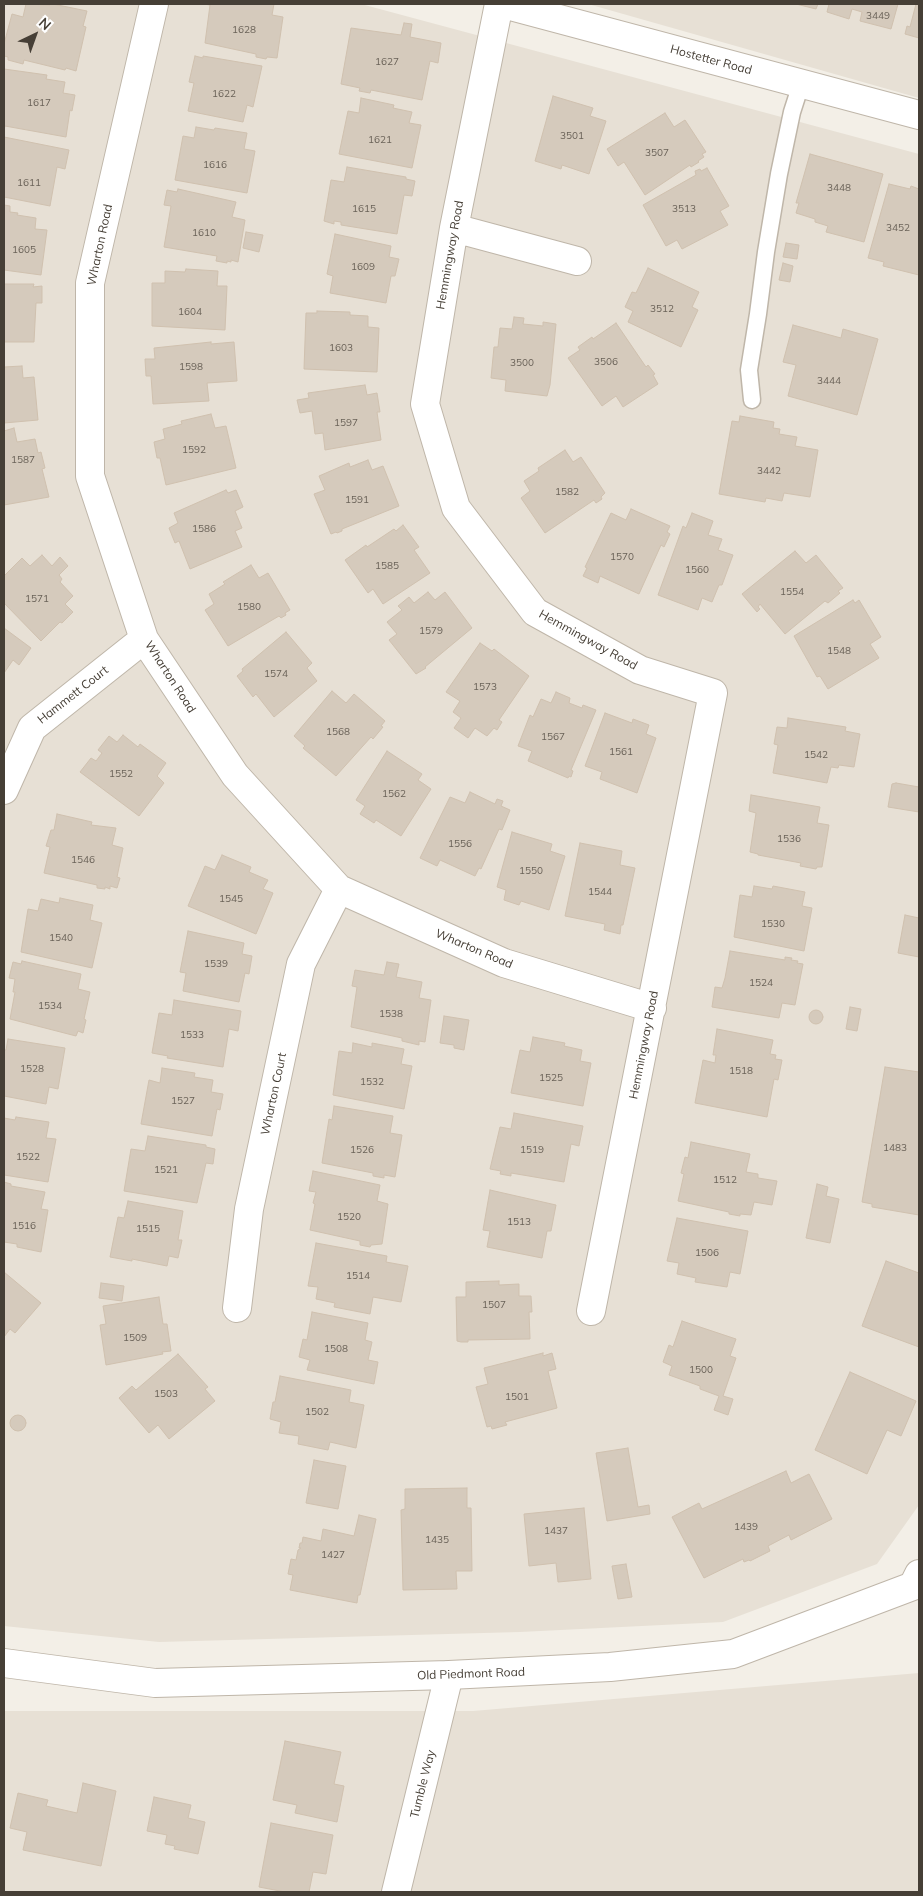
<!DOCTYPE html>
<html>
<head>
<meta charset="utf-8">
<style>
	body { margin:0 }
	#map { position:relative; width:923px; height:1896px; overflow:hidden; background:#f3efe7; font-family:Mulish,sans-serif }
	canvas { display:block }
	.frame { position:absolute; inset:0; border:5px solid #463f36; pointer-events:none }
	.north { position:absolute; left:10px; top:10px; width:50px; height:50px; -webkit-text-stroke:4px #fff; paint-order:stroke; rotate:42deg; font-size:14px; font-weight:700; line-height:20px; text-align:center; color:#463f36 }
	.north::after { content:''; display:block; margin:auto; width:18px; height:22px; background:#463f36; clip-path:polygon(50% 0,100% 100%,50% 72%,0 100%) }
</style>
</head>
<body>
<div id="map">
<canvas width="923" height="1896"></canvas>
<div class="frame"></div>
<div class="north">N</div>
</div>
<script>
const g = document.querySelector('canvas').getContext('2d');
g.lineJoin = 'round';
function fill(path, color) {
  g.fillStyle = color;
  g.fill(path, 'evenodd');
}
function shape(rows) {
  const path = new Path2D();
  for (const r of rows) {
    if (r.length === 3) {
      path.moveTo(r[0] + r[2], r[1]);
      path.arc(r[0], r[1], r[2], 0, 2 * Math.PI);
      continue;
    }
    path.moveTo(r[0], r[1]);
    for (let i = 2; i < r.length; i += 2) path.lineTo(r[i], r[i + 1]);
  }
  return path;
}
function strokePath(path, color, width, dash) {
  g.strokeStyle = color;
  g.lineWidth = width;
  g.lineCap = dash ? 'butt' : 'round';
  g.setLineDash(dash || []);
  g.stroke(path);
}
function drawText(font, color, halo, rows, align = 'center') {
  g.font = font + ' Mulish,sans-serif';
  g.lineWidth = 4.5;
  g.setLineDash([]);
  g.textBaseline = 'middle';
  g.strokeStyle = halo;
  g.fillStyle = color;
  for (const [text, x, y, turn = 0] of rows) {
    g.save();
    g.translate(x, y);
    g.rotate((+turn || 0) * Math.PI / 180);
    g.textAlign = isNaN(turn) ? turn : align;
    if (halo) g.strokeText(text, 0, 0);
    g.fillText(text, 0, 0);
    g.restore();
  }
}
const residential = shape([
	[4,4,361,4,919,154,919,1505,877,1564,723,1622,520,1632,159,1642,4,1626],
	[588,4,919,4,919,98],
	[919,1673,919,1892,4,1892,4,1711,473,1711]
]);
const building = shape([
	[26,4,50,5,50,4,53,4,87,11,83,26,86,27,76,71,66,68,65,70,24,60,23,64,8,60,8,57,4,56,4,44,12,14,23,17,26,4],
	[204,4,274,4,272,15,283,17,277,58,267,57,266,59,256,57,256,54,205,43,210,5,204,4],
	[796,4,818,4,816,9,796,4],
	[829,4,898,4,891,29,860,21,862,12,852,9,849,19,827,12,829,4],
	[916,4,919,4,919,38,905,34,907,26,910,27,916,4],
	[404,23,412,24,410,37,441,43,438,63,430,61,422,100,371,90,370,93,359,91,360,88,341,84,351,28,401,35,404,23],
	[195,56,203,58,203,56,262,66,253,107,247,105,243,122,188,111,194,83,189,82,195,56],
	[4,69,47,75,46,79,65,82,63,93,75,95,72,111,70,110,66,137,5,126,4,130,4,69],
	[553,96,593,108,590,116,606,121,589,174,562,165,561,169,535,161,553,96],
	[361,98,394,105,393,108,412,112,409,123,421,125,412,168,339,154,348,111,359,113,361,98],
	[665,113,674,127,685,120,706,152,702,154,704,157,698,161,699,162,691,167,690,165,645,195,624,162,618,166,607,149,665,113],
	[196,127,214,130,215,128,247,133,244,149,255,151,247,193,175,180,183,136,194,138,196,127],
	[4,137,69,150,65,169,57,167,50,206,4,197,4,137],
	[810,154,883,174,864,242,826,232,828,226,815,222,815,219,796,213,799,203,796,203,810,154],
	[347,167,406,177,406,179,415,181,412,196,404,195,397,234,341,225,341,222,334,221,334,224,324,221,331,180,344,182,347,167],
	[707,168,729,206,720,211,728,225,682,249,677,240,666,246,643,205,696,175,695,171,700,169,701,171,707,168],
	[889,184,910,189,911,186,919,189,919,275,883,266,884,262,868,258,889,184],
	[178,189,236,202,232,217,245,220,238,262,231,260,231,262,227,261,227,263,216,261,217,256,164,247,171,206,164,205,167,190,177,192,178,189],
	[4,205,10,206,10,212,18,213,17,215,36,218,35,229,47,230,41,275,4,270,4,205],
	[246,232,263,235,259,252,243,248,246,232],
	[335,234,391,246,389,257,399,259,395,276,391,276,386,303,330,293,333,276,327,274,335,234],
	[786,243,799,245,797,259,783,257,786,243],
	[783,263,793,266,790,282,779,280,783,263],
	[648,268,699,292,692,307,698,310,681,347,628,322,633,311,625,307,632,292,636,293,648,268],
	[186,269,218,271,217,286,227,286,225,330,152,326,152,283,165,283,165,271,185,272,186,269],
	[4,284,34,284,33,287,42,286,42,303,36,303,34,342,4,342,4,284],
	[317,311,350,312,350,315,368,316,368,327,379,328,377,372,304,369,306,313,317,313,317,311],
	[514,317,524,318,523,324,543,326,543,322,556,324,550,385,547,396,505,391,506,380,491,378,494,347,498,347,500,328,512,329,514,317],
	[616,323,646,367,648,365,655,374,653,375,658,384,623,407,616,396,602,406,568,358,580,350,578,347,592,337,593,339,616,323],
	[793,325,841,338,843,329,878,339,857,415,788,396,796,365,783,362,793,325],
	[211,342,211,344,234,342,237,381,207,383,209,401,153,404,151,376,146,376,145,359,155,359,154,348,211,342],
	[22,366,23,378,34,377,38,420,4,423,4,367,22,366],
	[365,385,367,395,377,393,380,412,377,412,381,440,325,450,323,433,315,434,312,411,300,413,297,400,309,398,308,393,365,385],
	[211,414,215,428,226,426,236,468,166,485,160,458,157,458,154,442,165,439,163,429,182,424,181,421,211,414],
	[740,416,774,422,773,428,780,429,779,434,797,437,795,446,818,450,810,497,784,493,782,501,766,498,765,502,719,494,732,421,739,422,740,416],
	[14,428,17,442,35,439,38,453,41,452,45,468,42,469,49,497,4,505,4,431,14,428],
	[565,450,573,462,581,457,605,493,601,497,602,499,596,503,594,500,545,533,521,498,530,491,524,481,539,471,538,468,565,450],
	[368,460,372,470,383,466,399,506,342,529,342,531,337,533,336,532,331,534,314,494,325,490,319,476,349,463,350,467,368,460],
	[226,490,228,493,236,490,243,507,235,511,242,528,235,531,242,547,190,569,179,541,175,543,169,528,178,523,174,513,226,490],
	[631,509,670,526,667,532,670,534,664,547,661,545,639,594,600,576,598,583,583,576,587,568,585,567,611,513,626,520,631,509],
	[692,513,713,521,708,535,722,539,718,550,733,555,722,585,719,585,712,602,702,598,698,610,658,595,683,526,686,528,692,513],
	[403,525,419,547,414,550,430,573,383,604,373,589,368,593,345,560,366,545,367,547,394,529,396,531,403,525],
	[795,551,806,563,816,555,843,588,838,591,840,593,828,603,825,601,785,634,760,604,758,607,760,609,757,612,742,594,795,551],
	[42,555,52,566,60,557,68,566,59,575,62,579,60,582,73,596,65,604,73,612,62,623,60,622,41,641,4,603,4,576,22,558,30,566,42,555],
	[251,565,259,578,268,573,290,610,285,613,286,615,281,618,279,616,228,646,205,610,214,604,209,594,225,584,223,582,251,565],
	[428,592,435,600,445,592,472,628,425,667,426,668,416,674,389,640,397,634,387,622,402,610,398,606,409,597,414,603,428,592],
	[853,600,855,603,859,600,881,637,870,644,879,658,828,689,820,676,817,677,794,636,853,600],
	[4,628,31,648,19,665,13,660,4,673,4,628],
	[286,632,312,663,307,668,317,681,274,717,256,694,253,697,237,676,243,671,242,669,286,632],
	[480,643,492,651,494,649,529,676,499,720,502,722,497,730,494,728,487,736,475,728,468,738,454,728,461,718,453,712,460,701,446,692,480,643],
	[332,691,346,703,354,694,385,721,381,726,383,727,373,739,371,737,336,776,303,748,305,746,294,736,332,691],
	[556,692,570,698,569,703,582,708,583,705,596,710,571,770,573,771,571,777,569,776,568,778,528,761,532,751,518,746,530,715,533,717,541,699,551,703,556,692],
	[605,713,632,723,633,719,649,725,646,734,656,738,637,793,600,779,602,772,585,766,605,713],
	[788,718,846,727,845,731,860,734,854,767,839,765,838,768,831,767,827,783,773,773,778,745,774,744,777,727,787,728,788,718],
	[123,735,138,747,140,744,166,763,157,776,164,783,139,816,80,772,91,758,96,761,102,753,98,750,109,736,117,742,123,735],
	[387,751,422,774,418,780,431,789,401,836,376,820,374,823,360,814,365,806,356,800,387,751],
	[896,783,919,787,919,812,888,807,892,784,896,783],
	[470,792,495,804,497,799,503,801,501,806,510,810,502,830,499,829,481,869,479,868,475,876,440,860,437,866,420,858,450,797,465,803,470,792],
	[751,795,820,807,817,823,829,825,822,867,817,867,816,869,800,866,801,863,758,855,758,854,750,852,756,813,749,811,751,795],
	[57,814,92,822,91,825,116,828,112,845,123,848,117,877,120,878,117,888,110,886,110,889,105,887,105,889,97,888,97,885,44,873,50,847,46,846,51,830,54,830,57,814],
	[512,832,552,844,550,851,565,856,549,910,521,901,519,905,504,900,506,890,497,887,512,832],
	[580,843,622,851,620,865,635,868,623,925,621,925,620,934,604,930,605,924,565,916,580,843],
	[222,855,251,867,249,872,268,880,263,889,273,893,256,934,188,906,205,866,215,870,222,855],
	[754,886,772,889,773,886,805,892,802,906,812,908,804,951,734,937,740,895,752,897,754,886],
	[60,898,93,905,90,920,102,923,92,968,21,952,28,909,38,911,41,899,59,903,60,898],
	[905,915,919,918,919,957,898,953,905,915],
	[188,931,244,943,242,954,252,956,249,974,245,973,239,1002,183,991,186,973,180,972,188,931],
	[730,951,785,960,785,957,792,958,791,960,798,961,797,963,803,964,795,1005,782,1003,779,1018,712,1007,715,987,722,988,725,978,730,951],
	[22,961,81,974,78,989,90,992,84,1019,86,1020,83,1033,78,1031,76,1036,10,1019,15,992,13,992,15,979,9,978,13,962,21,964,22,961],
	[387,962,399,964,396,977,422,982,419,998,431,1000,425,1042,419,1041,419,1045,402,1041,402,1038,351,1027,357,987,352,986,355,970,384,975,387,962],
	[174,1000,241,1011,238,1031,229,1029,223,1067,167,1058,168,1056,152,1053,159,1013,172,1015,174,1000],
	[850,1007,861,1009,857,1031,846,1029,850,1007],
	[816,1017,7],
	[444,1016,469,1020,464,1050,454,1048,454,1045,440,1043,444,1016],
	[717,1029,773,1040,770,1054,776,1055,775,1059,782,1060,778,1080,774,1079,767,1117,695,1103,703,1060,715,1063,716,1055,713,1055,717,1029],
	[533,1037,565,1043,564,1046,582,1050,580,1061,591,1063,583,1106,511,1093,520,1050,530,1052,533,1037],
	[8,1039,65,1048,58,1089,49,1087,46,1104,4,1096,4,1050,6,1050,8,1039],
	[353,1043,372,1047,372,1043,404,1049,401,1064,412,1066,404,1109,333,1095,339,1051,352,1053,353,1043],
	[885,1067,919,1072,919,1215,872,1207,872,1204,862,1202,885,1067],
	[162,1068,195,1073,194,1077,213,1080,211,1092,223,1094,220,1110,217,1109,212,1136,141,1124,149,1080,160,1083,162,1068],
	[334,1106,393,1116,390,1133,402,1135,395,1177,384,1175,384,1178,373,1176,373,1173,322,1163,329,1119,332,1120,334,1106],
	[514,1113,583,1126,579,1146,571,1144,564,1182,511,1173,511,1176,500,1174,501,1171,490,1169,500,1127,511,1129,514,1113],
	[16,1117,49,1122,46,1138,56,1139,48,1182,4,1175,4,1118,15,1120,16,1117],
	[148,1136,206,1145,206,1147,215,1149,213,1164,206,1163,197,1203,124,1191,131,1149,145,1151,148,1136],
	[691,1142,750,1154,746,1172,758,1174,758,1178,777,1181,772,1205,754,1202,751,1215,740,1214,740,1216,729,1214,729,1212,678,1201,684,1174,681,1173,685,1157,688,1158,691,1142],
	[313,1171,380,1185,377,1201,388,1204,382,1244,371,1245,370,1247,360,1245,360,1241,310,1230,315,1204,313,1203,316,1192,309,1191,313,1171],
	[4,1182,11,1184,11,1186,45,1192,41,1209,48,1210,41,1252,17,1247,17,1244,4,1242,4,1182],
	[817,1184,828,1187,826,1196,839,1199,830,1243,806,1238,817,1184],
	[490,1190,556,1205,551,1231,547,1231,542,1258,487,1247,490,1231,483,1230,490,1190],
	[128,1201,183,1211,178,1240,182,1240,178,1258,169,1256,167,1266,132,1259,132,1261,110,1257,118,1217,124,1218,128,1201],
	[677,1218,748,1231,740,1274,730,1272,727,1287,695,1282,696,1278,677,1274,679,1263,667,1261,677,1218],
	[316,1243,387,1256,386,1262,408,1266,401,1302,373,1297,370,1314,334,1307,335,1303,316,1299,318,1287,308,1286,316,1243],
	[886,1261,919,1273,919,1347,862,1326,886,1261],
	[4,1272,41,1303,15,1333,10,1329,4,1337,4,1272],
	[499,1281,499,1285,519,1284,519,1296,531,1296,532,1312,529,1312,530,1339,468,1340,468,1342,461,1342,457,1341,456,1297,466,1297,466,1282,499,1281],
	[101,1283,124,1286,122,1301,99,1298,101,1283],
	[159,1297,163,1324,167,1324,171,1351,162,1352,163,1354,106,1365,100,1325,106,1324,103,1306,159,1297],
	[312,1312,368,1323,365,1340,372,1342,368,1360,378,1362,374,1384,307,1370,310,1360,299,1357,303,1339,307,1340,312,1312],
	[682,1321,736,1339,730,1356,736,1358,723,1396,733,1399,728,1415,714,1410,719,1396,700,1389,700,1386,669,1375,672,1366,663,1362,669,1345,673,1347,682,1321],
	[543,1353,543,1356,552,1353,556,1369,548,1371,557,1408,505,1422,507,1425,492,1429,491,1426,487,1427,476,1387,488,1384,484,1368,543,1353],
	[178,1354,208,1387,205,1389,215,1401,169,1439,158,1425,149,1433,119,1398,132,1386,136,1390,178,1354],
	[850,1372,916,1401,901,1436,887,1430,867,1474,815,1450,850,1372],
	[280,1376,351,1390,349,1402,364,1405,356,1448,330,1442,328,1450,298,1444,299,1436,279,1433,281,1422,270,1419,273,1402,275,1402,280,1376],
	[18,1423,8],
	[628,1448,638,1507,649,1505,650,1514,607,1521,596,1453,628,1448],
	[314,1460,346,1466,338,1509,306,1503,314,1460],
	[786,1471,791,1483,809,1474,832,1519,791,1540,789,1535,768,1546,770,1551,750,1561,749,1560,744,1562,743,1559,704,1578,672,1517,699,1503,702,1509,786,1471],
	[467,1488,467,1508,471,1508,472,1571,456,1571,457,1589,403,1590,401,1510,405,1509,405,1489,467,1488],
	[584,1508,591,1579,558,1582,556,1563,529,1566,524,1514,584,1508],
	[359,1515,376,1519,360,1595,358,1595,357,1603,290,1590,293,1575,288,1574,291,1559,296,1560,298,1550,301,1548,299,1548,300,1543,302,1543,303,1537,321,1541,323,1529,354,1536,359,1515],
	[626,1564,632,1597,618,1599,612,1566,626,1564],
	[285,1741,341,1752,334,1784,344,1786,337,1822,295,1813,297,1805,273,1800,285,1741],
	[83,1783,116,1791,101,1866,23,1850,27,1832,10,1828,18,1793,48,1800,46,1806,77,1813,83,1783],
	[154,1797,191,1805,188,1818,205,1822,198,1854,174,1849,175,1846,165,1844,167,1835,147,1831,154,1797],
	[271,1823,333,1835,326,1874,313,1872,309,1892,285,1892,259,1887,271,1823]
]);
const service = shape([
	[752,400,749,370,758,314,766,252,779,174,792,112,801,84]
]);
const minor = shape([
	[154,4,90,283,90,476,144,639,235,775,339,889,504,963,652,1008],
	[499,4,454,228,425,404,456,508,535,612,640,670,713,693,591,1311],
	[454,228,577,261],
	[4,790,32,728,144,639],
	[237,1308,249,1209,301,964,339,889],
	[396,1892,449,1675]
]);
const tertiary = shape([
	[503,4,919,115],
	[4,1663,155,1683,449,1675,610,1667,733,1654,913,1586,919,1574]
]);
const numberNames = [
	["3449",878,16],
	["1628",244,30],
	["1627",387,62],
	["1622",224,94],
	["1617",39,103],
	["3501",572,136],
	["1621",380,140],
	["3507",657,153],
	["1616",215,165],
	["1611",29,183],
	["3448",839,188],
	["1615",364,209],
	["3513",684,209],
	["3452",898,228],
	["1610",204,233],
	["1605",24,250],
	["1609",363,267],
	["3512",662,309],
	["1604",190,312],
	["1603",341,348],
	["3506",606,362],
	["3500",522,363],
	["1598",191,367],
	["3444",829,381],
	["1597",346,423],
	["1592",194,450],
	["1587",23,460],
	["3442",769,471],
	["1582",567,492],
	["1591",357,500],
	["1586",204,529],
	["1570",622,557],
	["1585",387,566],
	["1560",697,570],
	["1554",792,592],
	["1571",37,599],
	["1580",249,607],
	["1579",431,631],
	["1548",839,651],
	["1574",276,674],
	["1573",485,687],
	["1568",338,732],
	["1567",553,737],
	["1561",621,752],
	["1542",816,755],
	["1552",121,774],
	["1562",394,794],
	["1536",789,839],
	["1556",460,844],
	["1546",83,860],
	["1550",531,871],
	["1544",600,892],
	["1545",231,899],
	["1530",773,924],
	["1540",61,938],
	["1539",216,964],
	["1524",761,983],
	["1534",50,1006],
	["1538",391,1014],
	["1533",192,1035],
	["1528",32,1069],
	["1518",741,1071],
	["1525",551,1078],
	["1532",372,1082],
	["1527",183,1101],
	["1483",895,1148],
	["1526",362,1150],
	["1519",532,1150],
	["1522",28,1157],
	["1521",166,1170],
	["1512",725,1180],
	["1520",349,1217],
	["1513",519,1222],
	["1516",24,1226],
	["1515",148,1229],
	["1506",707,1253],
	["1514",358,1276],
	["1507",494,1305],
	["1509",135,1338],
	["1508",336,1349],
	["1500",701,1370],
	["1503",166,1394],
	["1501",517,1397],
	["1502",317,1412],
	["1439",746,1527],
	["1437",556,1531],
	["1435",437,1540],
	["1427",333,1555]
];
const streetNames = [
	["Hostetter Road",711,60,15],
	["Wharton Road",100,245,-78],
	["Hemmingway Road",450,255,-80],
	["Hemmingway Road",588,640,29],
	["Wharton Road",170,677,57],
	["Hammett Court",73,695,-38],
	["Wharton Road",474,949,23],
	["Hemmingway Road",644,1045,-79],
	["Wharton Court",274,1094,-78],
	["Old Piedmont Road",471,1674,-2],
	["Tumble Way",423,1784,-76]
];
fill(residential, '#e7e0d5');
fill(building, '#d5cabc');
strokePath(building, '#d0c1af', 1);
strokePath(service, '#bfb6a9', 19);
strokePath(minor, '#bfb6a9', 30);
strokePath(tertiary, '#bfb6a9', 30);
strokePath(service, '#fff', 16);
strokePath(minor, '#fff', 28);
strokePath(tertiary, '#fff', 28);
drawText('10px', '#6a6258', null, numberNames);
drawText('12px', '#463f36', '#fff', streetNames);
</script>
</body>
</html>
